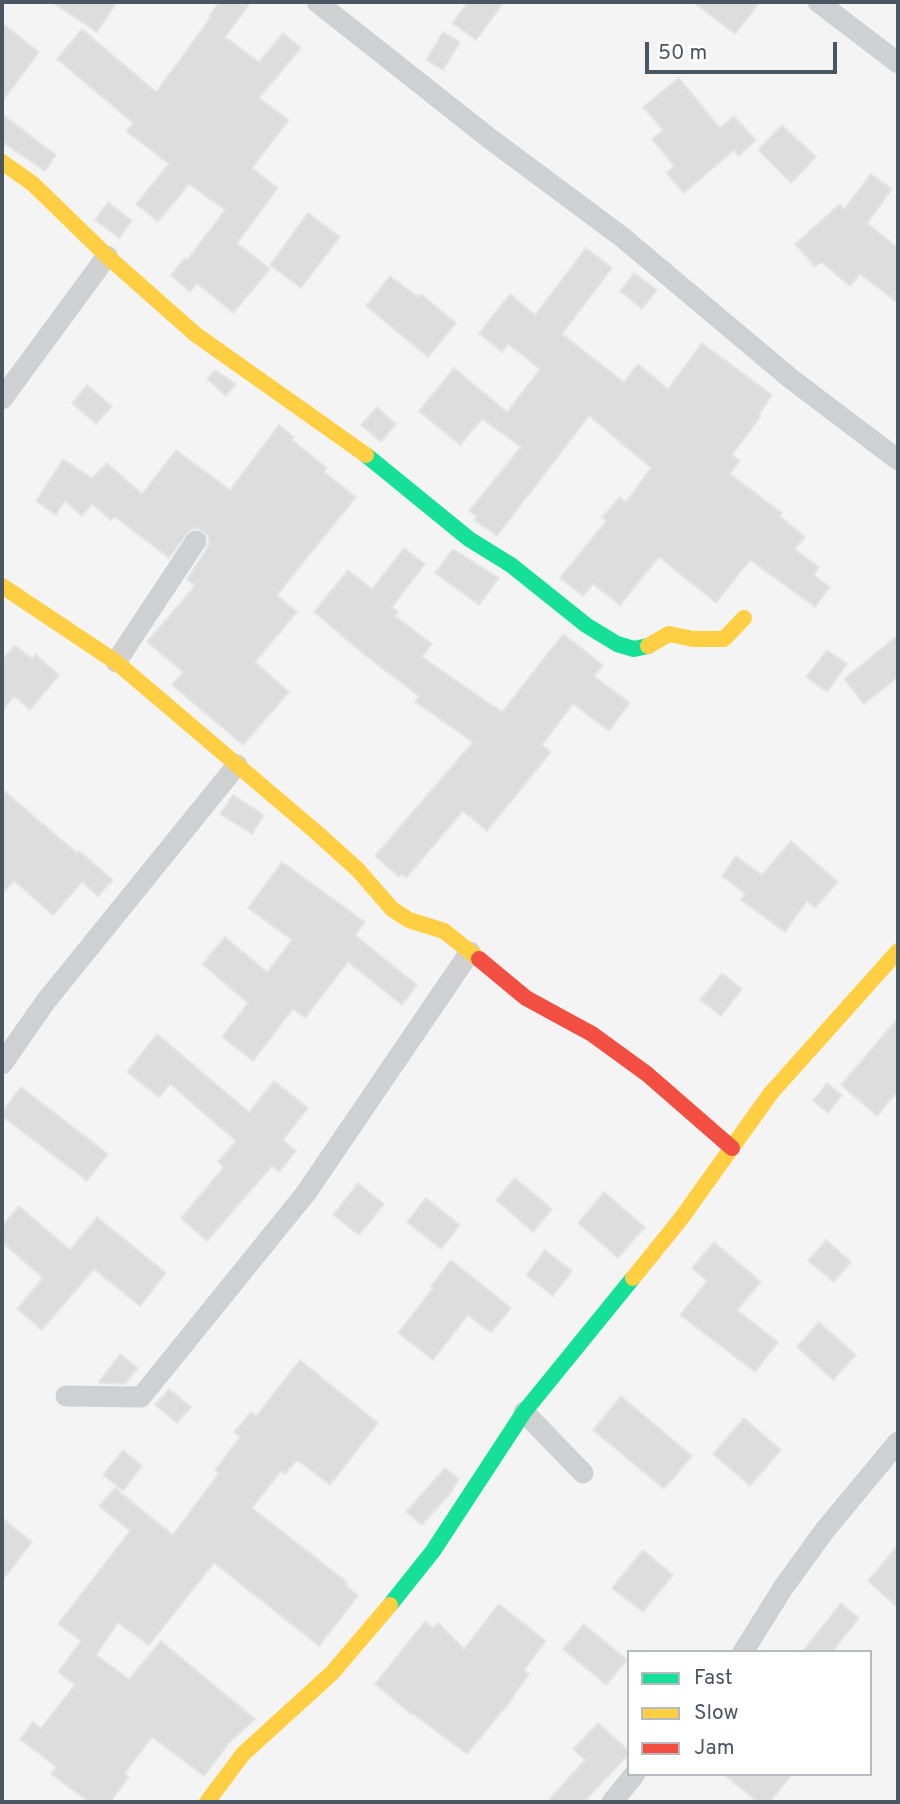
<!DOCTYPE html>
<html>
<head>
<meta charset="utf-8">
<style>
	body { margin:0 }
	#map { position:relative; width:900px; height:1804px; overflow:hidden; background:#f4f4f4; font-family:Overpass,sans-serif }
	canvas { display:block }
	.frame { position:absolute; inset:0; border:4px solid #4a5661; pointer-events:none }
	.legend { position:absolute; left:627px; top:1650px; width:245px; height:126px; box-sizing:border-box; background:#fff; border:2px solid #b7bbc0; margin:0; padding:9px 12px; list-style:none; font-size:21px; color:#4a5661 }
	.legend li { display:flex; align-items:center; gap:14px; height:35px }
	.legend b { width:35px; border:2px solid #b7bbc0 }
	.scale { position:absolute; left:645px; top:42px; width:192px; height:32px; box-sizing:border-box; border:4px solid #4a5661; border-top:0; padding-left:9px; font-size:21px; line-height:24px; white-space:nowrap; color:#4a5661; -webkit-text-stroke:5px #fff; paint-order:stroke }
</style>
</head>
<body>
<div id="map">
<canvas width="900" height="1804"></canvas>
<div class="frame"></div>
<ul class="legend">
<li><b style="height:9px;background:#16e098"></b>Fast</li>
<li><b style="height:9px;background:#ffcf43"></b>Slow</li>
<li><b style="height:9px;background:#f24e42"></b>Jam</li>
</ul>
<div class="scale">50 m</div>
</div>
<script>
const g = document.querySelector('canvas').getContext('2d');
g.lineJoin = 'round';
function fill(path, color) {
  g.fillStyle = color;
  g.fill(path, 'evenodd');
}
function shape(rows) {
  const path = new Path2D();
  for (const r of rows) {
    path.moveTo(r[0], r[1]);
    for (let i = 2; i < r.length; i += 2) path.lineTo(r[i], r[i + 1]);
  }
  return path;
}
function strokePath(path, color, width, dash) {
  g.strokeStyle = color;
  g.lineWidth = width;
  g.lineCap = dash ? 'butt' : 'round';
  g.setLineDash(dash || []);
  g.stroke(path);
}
const building = shape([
	[51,2,117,2,97,32,51,2],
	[219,2,251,2,225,37,259,62,283,33,301,48,259,98,289,120,252,168,278,188,237,243,270,269,233,313,197,283,190,292,171,275,185,258,187,260,225,210,189,184,158,222,136,204,169,164,126,131,133,123,57,59,82,29,156,92,211,17,209,16,219,2],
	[468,2,504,2,476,40,452,23,468,2],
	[693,2,760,2,735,34,693,2],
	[2,23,39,52,2,102,2,23],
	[443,32,460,42,443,70,426,60,443,32],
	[679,78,720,128,734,116,756,140,739,156,734,150,684,193,666,173,674,166,652,139,663,130,643,107,679,78],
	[2,114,56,155,45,171,2,142,2,114],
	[782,125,816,157,791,183,758,150,782,125],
	[871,174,892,189,867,223,898,248,898,303,860,274,850,286,821,262,815,267,795,244,840,204,844,209,871,174],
	[108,202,132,221,119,238,95,220,108,202],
	[308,213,340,237,301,288,270,265,308,213],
	[586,248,612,268,562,334,624,382,638,364,668,389,702,343,772,395,759,414,761,416,732,455,740,461,730,474,782,513,780,516,805,537,795,549,819,567,814,575,830,587,815,607,750,560,716,603,659,557,620,605,593,584,583,596,560,578,606,521,602,517,620,497,626,502,651,468,589,416,497,536,474,520,477,517,469,511,521,447,482,419,460,445,419,411,454,368,507,412,540,369,508,344,502,352,479,333,510,294,535,315,586,248],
	[634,273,657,290,642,309,620,291,634,273],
	[390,276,418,297,421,294,456,323,428,357,366,306,390,276],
	[215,370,236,384,226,396,207,379,215,370],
	[87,385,112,406,96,424,72,403,87,385],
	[377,407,396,424,381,442,361,425,377,407],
	[279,425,294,437,292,440,327,468,324,472,356,497,277,595,297,612,255,662,289,692,243,745,172,685,183,672,147,642,195,586,187,579,207,548,209,541,207,535,197,528,190,530,169,558,115,517,111,520,92,504,82,516,65,501,56,515,36,501,63,459,92,478,107,463,142,494,176,450,230,490,279,425],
	[404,548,425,564,392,607,398,612,395,616,432,644,422,657,502,712,563,634,603,665,594,676,630,703,609,731,573,704,542,745,551,752,487,831,463,811,406,878,401,874,399,877,375,856,473,742,415,702,419,696,366,656,314,612,348,570,372,589,404,548],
	[453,549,499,578,479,605,435,573,453,549],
	[898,635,898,677,864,704,844,679,898,635],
	[15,645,32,659,35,654,59,675,30,710,14,696,2,711,2,660,15,645],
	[827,650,847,664,827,692,806,677,827,650],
	[2,789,77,853,79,851,113,880,98,896,82,882,53,915,14,881,2,894,2,789],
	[233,795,264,815,252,834,220,814,233,795],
	[791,841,838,882,815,908,807,901,785,932,741,900,745,894,722,876,736,856,762,875,791,841],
	[282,862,365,922,355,935,417,985,402,1005,348,962,305,1018,293,1009,253,1061,222,1037,248,1003,202,964,225,937,267,972,292,940,248,908,282,862],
	[722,973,742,989,721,1016,700,1000,722,973],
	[898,1018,898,1091,877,1116,841,1085,898,1018],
	[157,1034,249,1112,274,1081,308,1108,283,1140,296,1151,279,1172,272,1166,207,1241,181,1218,224,1167,218,1162,236,1141,170,1084,159,1097,127,1072,157,1034],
	[827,1083,842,1095,828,1113,813,1101,827,1083],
	[21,1087,108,1154,87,1181,2,1116,2,1112,21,1087],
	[515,1178,552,1209,533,1232,496,1200,515,1178],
	[358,1183,384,1204,359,1235,333,1215,358,1183],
	[604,1192,645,1227,618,1258,578,1223,604,1192],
	[426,1198,460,1225,441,1249,407,1222,426,1198],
	[19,1206,70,1250,97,1217,166,1273,140,1306,94,1269,42,1330,17,1309,43,1278,2,1242,2,1226,19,1206],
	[826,1240,851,1262,834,1282,808,1261,826,1240],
	[714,1242,761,1282,737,1310,778,1342,755,1372,680,1315,707,1281,692,1268,714,1242],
	[545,1250,572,1271,553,1296,526,1275,545,1250],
	[451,1260,511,1308,491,1333,468,1315,433,1360,398,1333,433,1288,431,1286,451,1260],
	[819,1322,856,1355,833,1380,797,1347,819,1322],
	[120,1354,138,1368,125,1384,101,1383,99,1382,120,1354],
	[300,1360,378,1423,330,1485,297,1460,285,1474,281,1471,252,1508,347,1582,345,1584,358,1596,319,1646,214,1563,149,1645,118,1623,96,1655,129,1679,161,1641,255,1719,229,1743,204,1776,152,1737,125,1773,129,1777,110,1802,89,1802,51,1774,56,1767,20,1739,33,1722,41,1728,75,1685,58,1672,81,1641,58,1624,130,1531,99,1506,115,1488,173,1535,219,1473,215,1470,240,1437,234,1432,251,1412,256,1416,300,1360],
	[169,1389,191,1407,177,1423,155,1405,169,1389],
	[621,1396,692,1456,664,1489,593,1430,621,1396],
	[744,1418,781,1450,750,1486,713,1454,744,1418],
	[123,1450,142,1466,123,1491,103,1475,123,1450],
	[445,1468,459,1479,449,1495,422,1525,406,1512,445,1468],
	[2,1518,32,1542,2,1581,2,1518],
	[898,1545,898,1608,868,1581,898,1545],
	[643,1550,673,1575,643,1612,612,1588,643,1550],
	[841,1603,859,1618,832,1652,802,1652,841,1603],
	[499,1604,546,1641,524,1670,529,1674,509,1703,467,1754,413,1714,412,1715,375,1684,425,1621,433,1628,438,1623,464,1649,499,1604],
	[584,1624,627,1660,606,1685,563,1649,584,1624],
	[598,1723,629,1751,629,1754,584,1802,547,1802,585,1760,573,1749,598,1723],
	[723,1774,792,1774,770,1802,758,1802,723,1774]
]);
const street = shape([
	[317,2,489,138,622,237,790,378,898,460],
	[818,2,898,63],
	[2,399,107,256],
	[116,662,196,541],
	[2,1064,46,1001,237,765],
	[66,1396,141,1397,306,1193,470,952],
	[524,1412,583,1473],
	[743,1652,783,1588,825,1530,898,1442],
	[612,1802,635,1774]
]);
const fast = shape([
	[366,455,469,539,511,565,586,625,617,644,634,649,648,646],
	[390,1605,433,1551,524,1412,633,1278]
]);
const slow = shape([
	[2,162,33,184,107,256,195,334,366,455],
	[2,586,116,662,316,832,358,870,392,909,409,920,444,931,479,959],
	[648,646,669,634,693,639,724,639,744,618],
	[633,1278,680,1220,771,1093,898,951],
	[207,1802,243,1754,332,1673,390,1605]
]);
const jam = shape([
	[479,959,526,998,592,1034,647,1074,732,1148]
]);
fill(building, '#ddddde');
strokePath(building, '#e5e6e7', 2);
strokePath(street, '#ced0d2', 21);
strokePath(fast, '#16e098', 16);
strokePath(slow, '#ffcf43', 16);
strokePath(jam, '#f24e42', 16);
</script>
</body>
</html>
